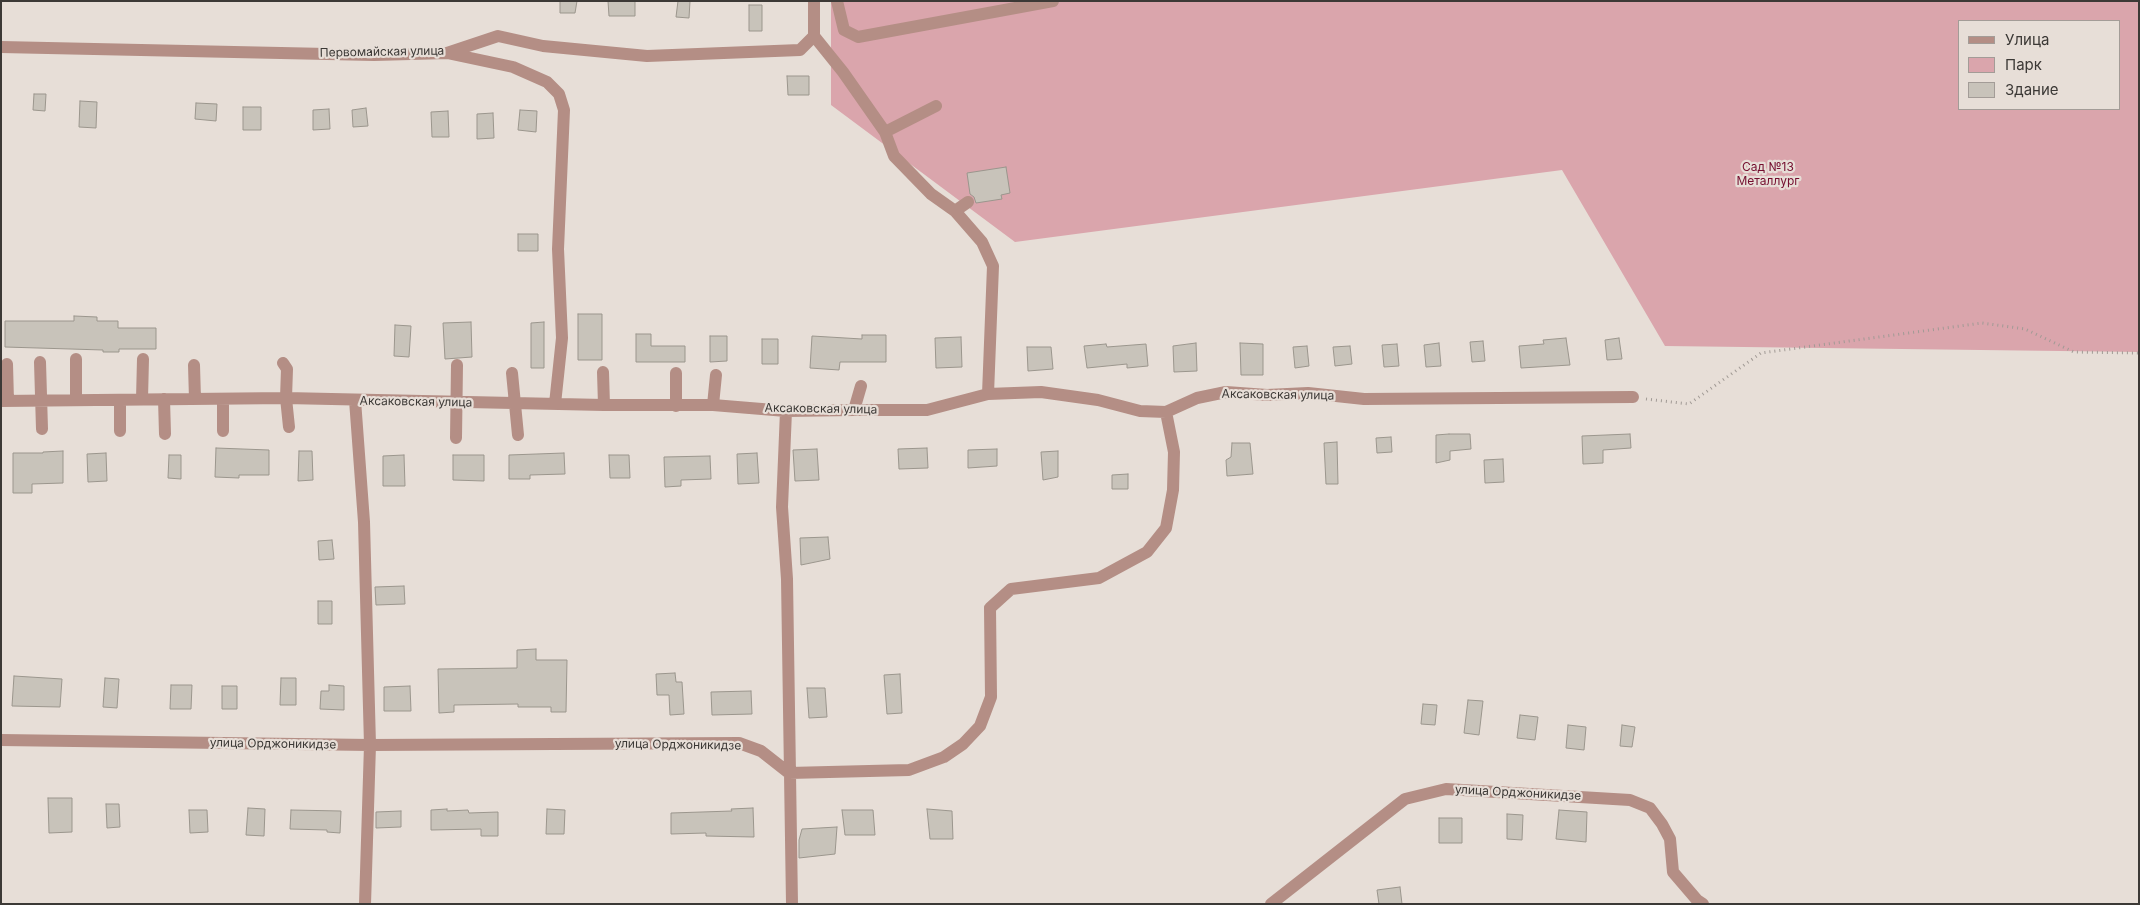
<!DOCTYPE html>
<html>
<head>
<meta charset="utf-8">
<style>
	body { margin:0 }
	#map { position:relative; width:2140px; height:905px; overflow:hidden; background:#e7ded7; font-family:Inter,sans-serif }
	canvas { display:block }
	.frame { position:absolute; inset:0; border:2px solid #3c3936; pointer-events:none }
	.legend { position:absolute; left:1958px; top:20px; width:162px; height:90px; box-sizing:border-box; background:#e7ded7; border:1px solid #a39c97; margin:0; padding:6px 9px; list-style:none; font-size:15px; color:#3c3936 }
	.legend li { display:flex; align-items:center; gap:10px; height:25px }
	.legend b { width:25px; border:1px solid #a39c97 }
</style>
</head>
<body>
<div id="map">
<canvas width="2140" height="905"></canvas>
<div class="frame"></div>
<ul class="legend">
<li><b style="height:6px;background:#b48e85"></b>Улица</li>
<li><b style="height:14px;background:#daa5ac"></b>Парк</li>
<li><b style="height:14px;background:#c8c3ba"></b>Здание</li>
</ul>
</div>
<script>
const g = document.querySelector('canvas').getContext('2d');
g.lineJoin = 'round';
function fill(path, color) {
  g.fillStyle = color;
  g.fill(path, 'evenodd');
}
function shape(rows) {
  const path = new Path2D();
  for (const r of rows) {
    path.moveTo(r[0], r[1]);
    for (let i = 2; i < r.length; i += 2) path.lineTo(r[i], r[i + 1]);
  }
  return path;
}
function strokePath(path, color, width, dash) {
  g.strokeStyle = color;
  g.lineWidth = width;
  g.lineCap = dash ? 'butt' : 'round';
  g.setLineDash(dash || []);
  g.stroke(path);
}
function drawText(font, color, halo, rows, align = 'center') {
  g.font = font + ' Inter,sans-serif';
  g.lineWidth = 4.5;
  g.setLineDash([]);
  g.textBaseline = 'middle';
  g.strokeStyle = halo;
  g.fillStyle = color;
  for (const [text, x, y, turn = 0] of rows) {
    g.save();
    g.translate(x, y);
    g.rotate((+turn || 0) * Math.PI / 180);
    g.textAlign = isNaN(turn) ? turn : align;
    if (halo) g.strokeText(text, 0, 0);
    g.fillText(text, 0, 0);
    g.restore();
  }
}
const green = shape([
	[831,1,2139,1,2139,352,1665,346,1562,170,1015,242,831,105],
	[1959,21,2119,21,2119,109,1959,109]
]);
const building = shape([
	[560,1,577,1,575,13,560,13,560,1],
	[608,1,635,1,635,16,609,16,608,1],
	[678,1,690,1,689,18,676,17,678,1],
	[749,5,762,5,762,31,749,31,749,5],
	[787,76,809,76,809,95,788,95,787,76],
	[34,94,46,94,45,111,33,110,34,94],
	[80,101,97,102,96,128,79,127,80,101],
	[196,103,217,104,216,121,195,119,196,103],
	[243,107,261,107,261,130,243,130,243,107],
	[366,108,368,126,353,127,352,110,366,108],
	[329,109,330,129,313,130,313,110,329,109],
	[520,110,537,111,536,132,518,130,520,110],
	[448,111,449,137,432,137,431,112,448,111],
	[493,113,494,138,477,139,477,114,493,113],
	[1006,167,1010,193,1001,195,1002,199,976,203,974,197,970,194,967,173,1006,167],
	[518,234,538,234,538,251,518,251,518,234],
	[578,314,602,314,602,360,578,360,578,314],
	[74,316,97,317,97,321,118,321,118,328,156,328,156,349,119,349,119,352,103,352,103,350,5,347,5,321,74,321,74,316],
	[471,322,472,357,445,359,443,323,471,322],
	[544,322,544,368,531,368,531,323,544,322],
	[395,325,411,326,409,357,394,356,395,325],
	[636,334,651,334,651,346,685,346,685,362,636,362,636,334],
	[862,335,886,335,886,362,840,362,839,370,810,368,812,336,862,339,862,335],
	[710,336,727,336,727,361,710,362,710,336],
	[961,337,962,367,936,368,935,338,961,337],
	[1566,338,1570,365,1521,368,1519,346,1544,344,1543,340,1566,338],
	[1619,338,1622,359,1607,360,1605,340,1619,338],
	[762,339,778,339,778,364,762,364,762,339],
	[1483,341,1485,361,1472,362,1470,342,1483,341],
	[1196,343,1197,371,1174,372,1173,346,1196,343],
	[1240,343,1263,344,1263,375,1241,375,1240,343],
	[1439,343,1441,366,1426,367,1424,345,1439,343],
	[1106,344,1107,347,1146,344,1148,366,1127,368,1127,364,1087,368,1084,346,1106,344],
	[1397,344,1399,366,1384,367,1382,345,1397,344],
	[1307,346,1309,366,1295,368,1293,347,1307,346],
	[1350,346,1352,364,1335,366,1333,347,1350,346],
	[1027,347,1051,347,1053,369,1028,371,1027,347],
	[1449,434,1470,434,1471,449,1450,451,1450,460,1436,463,1436,435,1449,434],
	[1630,434,1631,448,1603,450,1603,463,1583,464,1582,436,1630,434],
	[1391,437,1392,452,1377,453,1376,438,1391,437],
	[1337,442,1338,484,1326,484,1324,443,1337,442],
	[1232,443,1250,443,1253,474,1227,476,1226,460,1231,457,1232,443],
	[216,448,269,450,269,475,239,475,239,478,215,477,216,448],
	[927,448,928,468,899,469,898,449,927,448],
	[817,449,819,480,795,481,793,450,817,449],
	[997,449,997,466,968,468,968,450,997,449],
	[63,451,63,483,32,484,32,493,13,493,13,453,43,453,43,452,63,451],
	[299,451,312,451,313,480,298,481,299,451],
	[1058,451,1058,477,1043,480,1041,452,1058,451],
	[106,453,107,481,88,482,87,454,106,453],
	[564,453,565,474,530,475,530,479,509,479,509,455,564,453],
	[757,453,759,483,738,484,737,454,757,453],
	[169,455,181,455,181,479,168,478,169,455],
	[404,455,405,486,383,486,383,456,404,455],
	[453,455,484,455,484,481,453,480,453,455],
	[609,455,629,455,630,478,610,478,609,455],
	[710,456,711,479,681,480,681,486,665,487,664,457,710,456],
	[1503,459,1504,482,1485,483,1484,460,1503,459],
	[1128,474,1128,489,1112,489,1112,475,1128,474],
	[828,537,830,559,801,565,800,538,828,537],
	[332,540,334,559,319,560,318,541,332,540],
	[404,586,405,604,376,605,375,587,404,586],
	[318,601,332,601,332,624,318,624,318,601],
	[536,649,536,660,567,660,566,712,551,712,551,707,518,707,518,704,454,705,454,712,439,713,438,669,517,668,517,650,536,649],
	[675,673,676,682,682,682,684,714,670,715,669,695,657,695,656,674,675,673],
	[900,674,902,713,887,714,884,675,900,674],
	[14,676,62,679,60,707,12,706,14,676],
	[105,678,119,679,117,708,103,707,105,678],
	[281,678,296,678,296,705,280,705,281,678],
	[171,685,192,685,191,709,170,709,171,685],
	[329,685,344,686,344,710,320,709,321,691,329,691,329,685],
	[222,686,237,686,237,709,222,709,222,686],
	[410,686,411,711,384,711,384,687,410,686],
	[807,688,825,688,827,717,809,718,807,688],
	[751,691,752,714,712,715,711,692,751,691],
	[1468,700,1483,701,1479,735,1464,733,1468,700],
	[1423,704,1437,705,1435,725,1421,724,1423,704],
	[1520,715,1538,717,1535,740,1517,738,1520,715],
	[1568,725,1586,727,1584,750,1566,748,1568,725],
	[1622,725,1635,727,1632,747,1620,746,1622,725],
	[48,798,72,798,72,832,49,833,48,798],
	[106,804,119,804,120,827,107,828,106,804],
	[248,808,265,809,264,836,246,835,248,808],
	[753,808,754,837,706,836,706,833,671,834,671,813,732,811,731,809,753,808],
	[447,809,447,811,468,810,469,813,498,812,498,836,481,836,481,829,431,830,431,810,447,809],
	[547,809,565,810,564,834,546,834,547,809],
	[927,809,952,811,953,839,930,839,927,809],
	[189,810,207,810,208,832,190,833,189,810],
	[291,810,341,811,340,833,327,832,327,830,290,829,291,810],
	[842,810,873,810,875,835,845,835,842,810],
	[1559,810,1587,812,1586,842,1556,839,1559,810],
	[401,811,401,827,376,828,376,812,401,811],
	[1507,814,1523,815,1522,840,1507,839,1507,814],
	[1439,818,1462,818,1462,843,1439,843,1439,818],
	[837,827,835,854,799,858,799,840,802,829,837,827],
	[1400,887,1402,904,1379,904,1377,890,1400,887]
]);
const path = shape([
	[1646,399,1689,404,1761,353,1982,323,2025,329,2074,352,2139,353]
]);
const minor = shape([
	[814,1,814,36,843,72,885,132,894,156,931,194,955,211,982,242,993,266,988,394],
	[837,1,844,30,858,37,1053,1],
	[1,47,374,55,447,53,498,36,543,46,647,56,800,50,814,36],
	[447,53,513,67,547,82,559,94,564,110,558,249,562,338,555,404],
	[885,132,936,106],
	[955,211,968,202],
	[40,362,42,429],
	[283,363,287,369,286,398,289,427],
	[7,364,8,401],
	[194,365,195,399],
	[603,372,604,405],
	[512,373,518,435],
	[676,373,676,406],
	[142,399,143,359],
	[164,399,165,434],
	[223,399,223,431],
	[76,400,76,359],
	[355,400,364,522,370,745,365,904],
	[1,401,286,398,604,405,713,405,786,411,854,410,927,410,988,394,1041,392,1098,400,1140,411,1166,412,1197,398,1226,392,1267,395,1308,393,1364,399,1633,397],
	[713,405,716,375],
	[854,410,861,386],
	[786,411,782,507,787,579,792,904],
	[120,431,120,400],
	[456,438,457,365],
	[1,740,370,745,739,743,761,751,789,773,909,770,944,757,963,744,980,726,991,697,990,608,1011,589,1099,578,1147,552,1166,528,1173,490,1174,452,1166,412],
	[1271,904,1405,799,1446,789,1630,800,1650,808,1662,824,1670,839,1673,872,1697,900,1703,904]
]);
const streetNames = [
	["Первомайская улица",382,52,-1],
	["Аксаковская улица",1278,395,1],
	["Аксаковская улица",416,402,1],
	["Аксаковская улица",821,409,1],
	["улица Орджоникидзе",273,744,1],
	["улица Орджоникидзе",678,745,1],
	["улица Орджоникидзе",1518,793,3]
];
const parkNames = [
	["Сад №13",1768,167],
	["Металлург",1768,181]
];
fill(green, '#daa5ac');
fill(building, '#c8c3ba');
strokePath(building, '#9b968d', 1);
strokePath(path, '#a19a95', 3, [1, 4]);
strokePath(minor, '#b48e85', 12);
drawText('12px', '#3c3936', '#e7ded7', streetNames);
drawText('12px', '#740d2e', '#e7ded7', parkNames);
</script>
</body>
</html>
